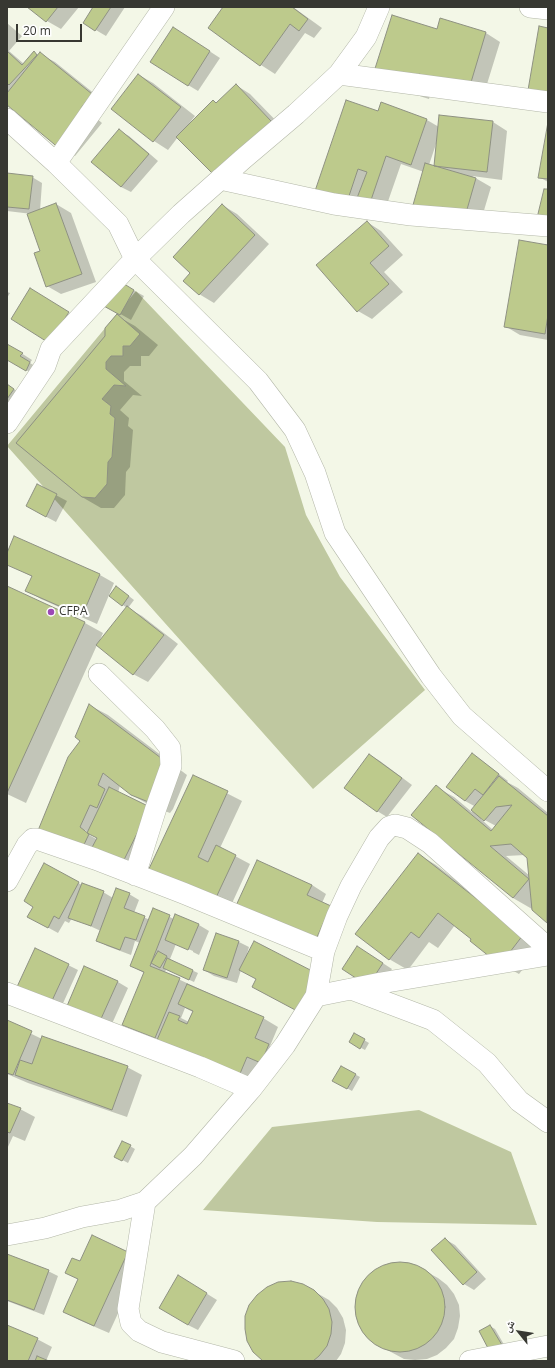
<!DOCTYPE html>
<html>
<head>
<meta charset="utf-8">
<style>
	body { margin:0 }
	#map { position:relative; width:555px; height:1368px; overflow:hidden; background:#f3f7e7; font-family:"Open Sans","Noto Naskh Arabic",sans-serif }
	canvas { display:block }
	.frame { position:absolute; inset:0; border:8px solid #373832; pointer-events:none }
	.north { position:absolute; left:499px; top:1312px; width:40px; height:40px; -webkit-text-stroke:3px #fff; paint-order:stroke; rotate:300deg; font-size:11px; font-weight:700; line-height:16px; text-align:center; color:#373832 }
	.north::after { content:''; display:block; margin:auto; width:14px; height:18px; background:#373832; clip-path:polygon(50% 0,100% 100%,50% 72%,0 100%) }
	.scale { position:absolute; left:16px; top:24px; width:66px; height:18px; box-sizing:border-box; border:2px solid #373832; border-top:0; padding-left:5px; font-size:12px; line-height:14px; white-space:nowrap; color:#373832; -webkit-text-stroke:3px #fff; paint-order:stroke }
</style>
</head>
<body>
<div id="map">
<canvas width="555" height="1368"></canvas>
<div class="frame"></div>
<div class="north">ش</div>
<div class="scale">20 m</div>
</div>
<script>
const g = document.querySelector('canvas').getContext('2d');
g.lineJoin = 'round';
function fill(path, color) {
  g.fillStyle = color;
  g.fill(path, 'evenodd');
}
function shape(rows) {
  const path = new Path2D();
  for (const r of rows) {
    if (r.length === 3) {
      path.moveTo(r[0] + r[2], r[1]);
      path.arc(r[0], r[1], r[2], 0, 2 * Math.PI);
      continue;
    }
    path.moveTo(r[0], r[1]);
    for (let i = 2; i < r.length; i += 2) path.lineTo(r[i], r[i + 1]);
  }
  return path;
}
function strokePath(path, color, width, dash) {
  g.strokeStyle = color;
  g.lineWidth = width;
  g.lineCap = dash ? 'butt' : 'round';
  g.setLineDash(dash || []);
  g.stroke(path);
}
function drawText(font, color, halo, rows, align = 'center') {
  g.font = font + ' "Open Sans",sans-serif';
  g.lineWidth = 4;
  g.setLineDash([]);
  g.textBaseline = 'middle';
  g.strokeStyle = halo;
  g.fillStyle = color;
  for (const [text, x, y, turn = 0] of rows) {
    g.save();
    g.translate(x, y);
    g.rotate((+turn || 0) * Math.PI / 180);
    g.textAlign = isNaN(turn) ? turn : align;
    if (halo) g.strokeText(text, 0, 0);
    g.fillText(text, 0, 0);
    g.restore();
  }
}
const green = shape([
	[136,291,285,447,306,515,340,577,425,690,313,789,7,446],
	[419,1110,511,1152,537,1225,377,1222,203,1210,272,1127]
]);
const shadow = shape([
	[29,7,79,7,61,29,47,21],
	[94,7,125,7,106,36,84,23],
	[225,7,293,7,322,28,314,38,305,33,275,74,261,65,209,28],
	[441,19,486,33,500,42,483,97,434,81,429,99,388,86,437,30],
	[7,23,22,36,9,51,24,64,34,53,39,55,40,54,55,62,106,103,95,117,102,123,75,156,61,148,7,104],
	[183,34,220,58,198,91,188,85],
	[139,75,153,83,195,116,188,125,189,126,217,104,236,85,250,94,285,130,178,137,168,150,154,141,112,108],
	[381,104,427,120,439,127,493,122,507,131,502,180,472,176,491,187,479,227,424,172,401,164,385,210,331,199,378,112],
	[436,144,437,144,434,167,429,165],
	[548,127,548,182,539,177],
	[119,131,129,136,158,161,131,192,121,187,93,162],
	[7,174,32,177,42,183,40,211,56,204,71,213,96,282,61,294,47,286,41,251,32,214,7,211],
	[222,205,237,214,269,244,214,303,199,294,192,273],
	[367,222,381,231,403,255,384,272,403,292,372,319,358,311],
	[548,246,548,340,520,335,505,326],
	[117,281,144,296,131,320,103,304],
	[7,292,10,293,7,298],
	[117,316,135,326,158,345,149,356,141,356,141,366,130,366,124,372,124,381,142,396,133,395,120,410,129,418,128,426,133,430,130,467,126,472,125,495,114,508,101,508,82,497,106,336],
	[7,344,32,360,30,363,40,369,36,376,7,358],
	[7,384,18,392,9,405,7,404],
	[37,485,67,501,56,522,37,512],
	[15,538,100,575,114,583,97,624,41,599,27,591,33,577,7,564,7,555],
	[7,587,85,623,103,633,99,642,127,608,110,596,121,590,134,600,128,608,142,616,178,644,148,682,133,674,97,645,26,803,7,794],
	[89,705,108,715,187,775,173,809,170,813,151,806,132,795,120,785,118,793,149,808,135,875,57,843],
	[85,830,98,838,98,840,84,832],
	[370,755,380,761,412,785,387,817,377,811],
	[472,755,482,761,508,781,507,782,518,788,548,813,548,923,532,909,513,898,436,787,454,797,472,812,476,807,465,801],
	[481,818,496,826,493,830,481,819],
	[525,855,528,858,530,876,506,856],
	[193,776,242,801,220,848,250,864,228,912,162,881],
	[418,854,436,865,541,946,519,974,501,964,455,925,438,948,429,942,408,970,389,959],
	[257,861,312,885,326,894,322,903,328,953],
	[45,865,82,885,103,892,113,898,129,894,139,900,134,913,150,920,154,910,174,919,176,915,199,925,209,931,199,955,193,952,193,951,176,944,170,959,170,960,198,973,194,982,166,969,165,973,263,1018,278,1027,270,1046,283,1053,254,1083,138,1033,123,1025,144,973,131,966,140,943,135,941,131,955,107,946,97,940,101,931,72,918,69,923,65,921,58,933,29,917,34,907],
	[185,1008,193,1012,189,1022,181,1018],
	[217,935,239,942,249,947,247,954,248,955,318,975,332,984,313,1019,253,987,257,979,241,970,237,983,214,976,204,970],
	[367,953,392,969,378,991],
	[68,965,78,970,60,1010,27,994],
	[85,968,118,982,128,988,111,1026,78,1012],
	[7,1022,42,1039,127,1067,142,1075,127,1117,28,1083,7,1074],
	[354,1034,369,1043,365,1050,350,1042],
	[341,1067,360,1077,352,1091,334,1081],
	[7,1104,20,1109,35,1117,25,1141,13,1136,7,1149],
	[123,1142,135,1149,128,1163,115,1156],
	[92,1237,142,1261,109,1333,79,1320,65,1312,79,1280,66,1272,80,1262],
	[445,1239,455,1245,486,1279,474,1290,464,1284,433,1250],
	[7,1255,48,1271,58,1276,44,1315,7,1301],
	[401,1263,412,1264,438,1278,447,1285,454,1294,459,1305,460,1316,458,1328,454,1339,446,1348,437,1355,427,1359,415,1360,404,1359,378,1345,369,1338,362,1329,357,1318,356,1306,358,1295,363,1284,370,1275,379,1268,390,1264],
	[188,1282,217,1300,198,1330,188,1325],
	[303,1285,329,1300,337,1308,343,1318,346,1330,345,1343,341,1354,336,1361,265,1361],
	[7,1326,37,1339,52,1347,46,1361,7,1361],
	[490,1326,495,1329,506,1348,496,1354]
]);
const building = shape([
	[27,7,58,7,46,22,27,7],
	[93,7,111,7,95,31,83,23,93,7],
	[223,7,292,7,308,19,299,31,290,24,260,66,208,28,223,7],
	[392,15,437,29,440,18,486,32,469,89,419,74,414,91,372,78,392,15],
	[539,26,548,28,548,100,527,96,539,26],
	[173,27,210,51,188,86,150,62,173,27],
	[7,51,22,65,34,51,37,55,9,85,7,83,7,51],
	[40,52,92,94,81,108,88,114,60,149,7,105,7,93,40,52],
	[138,74,181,107,153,142,111,109,138,74],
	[236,84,271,121,215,176,176,137,213,100,216,103,236,84],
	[346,100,378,111,381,102,427,119,411,165,386,156,370,203,357,198,367,172,358,169,347,202,315,191,346,100],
	[439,115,493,121,487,172,434,166,439,115],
	[548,122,548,179,538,178,548,122],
	[119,129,149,154,121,187,91,162,119,129],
	[425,163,476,178,464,220,413,205,425,163],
	[7,173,33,176,29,209,7,207,7,173],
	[544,189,548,189,548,221,537,218,544,189],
	[56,203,82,274,46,287,34,253,40,251,27,214,56,203],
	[222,204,255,235,199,295,183,281,190,273,173,257,222,204],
	[367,221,389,246,370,263,389,284,357,312,316,265,367,221],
	[519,240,548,245,548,315,545,334,504,327,519,240],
	[116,279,134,290,120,315,102,305,116,279],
	[30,288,69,312,49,343,11,319,30,288],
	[117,314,140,334,130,346,123,346,123,356,111,356,106,362,106,369,126,386,114,385,102,399,111,406,110,414,115,418,112,457,108,462,107,484,95,498,82,497,16,443,105,336,105,328,117,314],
	[7,344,23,353,20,356,30,362,26,371,7,360,7,344],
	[7,384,14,389,7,399,7,384],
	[37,484,57,494,46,517,26,506,37,484],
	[14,536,100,574,82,616,25,591,32,576,7,565,7,553,14,536],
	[7,586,85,622,7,793,7,586],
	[116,586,129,596,122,606,109,596,116,586],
	[127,606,164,635,133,675,96,645,127,606],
	[89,704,169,764,151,803,131,795,103,773,98,785,105,789,97,808,90,805,80,827,89,834,81,851,37,833,68,757,80,741,75,737,89,704],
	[472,753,499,774,483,795,475,789,465,801,446,787,472,753],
	[369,754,402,778,377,812,344,788,369,754],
	[193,775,228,791,198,857,208,862,216,845,236,855,213,904,147,873,193,775],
	[499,776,548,816,547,923,532,910,527,858,511,844,490,846,529,879,513,898,411,815,436,785,491,831,512,805,496,807,484,821,471,810,499,776],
	[109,787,150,807,120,868,89,853,97,838,87,833,109,787],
	[418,853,523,935,500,965,470,941,471,939,438,913,419,938,411,932,389,960,355,934,418,853],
	[257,860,312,885,307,895,331,906,313,946,234,910,257,860],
	[44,863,79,882,59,919,54,916,48,928,27,917,33,907,24,901,44,863],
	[82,883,104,891,91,926,68,918,82,883],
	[116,888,130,893,124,908,145,916,136,940,125,937,120,950,96,941,116,888],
	[153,908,170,915,150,966,180,978,155,1038,122,1025,144,972,130,966,153,908],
	[175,914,199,924,188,950,165,940,175,914],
	[216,933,239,941,227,978,203,970,216,933],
	[254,941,318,974,299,1012,252,987,256,979,239,970,254,941],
	[357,946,383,963,368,986,342,969,357,946],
	[35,948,69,964,50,1005,16,989,35,948],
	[158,951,167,956,160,968,151,963,158,951],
	[167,958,193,970,189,980,163,968,167,958],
	[84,966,118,981,100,1021,67,1006,84,966],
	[187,984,264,1017,255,1038,269,1044,261,1063,247,1057,239,1076,157,1040,169,1012,180,1016,178,1020,187,1024,193,1011,178,1004,187,984],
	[7,1020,32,1031,13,1075,7,1073,7,1020],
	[354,1033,365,1039,360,1049,349,1042,354,1033],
	[42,1036,128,1066,112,1110,15,1075,20,1060,32,1064,42,1036],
	[341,1066,356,1074,347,1089,332,1081,341,1066],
	[7,1103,21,1108,10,1133,7,1132,7,1103],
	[122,1141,131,1145,122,1161,114,1157,122,1141],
	[92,1235,128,1252,94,1326,63,1312,78,1279,65,1273,72,1258,80,1261,92,1235],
	[445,1238,477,1272,463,1285,431,1250,445,1238],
	[7,1254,49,1270,34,1310,7,1300,7,1254],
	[400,1307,45],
	[178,1275,207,1293,188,1325,159,1308,178,1275],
	[291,1281,303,1284,314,1290,323,1299,329,1309,332,1322,331,1334,327,1346,319,1356,313,1361,263,1361,253,1352,247,1341,245,1329,245,1316,249,1305,257,1295,267,1287,278,1282,291,1281],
	[7,1325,38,1338,28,1361,7,1361,7,1325],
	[490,1325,502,1345,490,1352,479,1331,490,1325],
	[37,1356,49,1361,35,1361,37,1356]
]);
const minor = shape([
	[530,7,548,9],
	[339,74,548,102],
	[7,119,56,163,118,224,135,259,258,381,295,430,315,473,335,533,431,676,462,716,548,791],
	[56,163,164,7],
	[220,179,334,204,411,215,548,226],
	[7,423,45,366,51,349,135,259,181,214,243,159,296,114,339,74,366,37,379,7],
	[99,674,155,729,170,748,171,766,156,808,135,875],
	[7,881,27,845,33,839,37,839,95,859,183,893,324,951],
	[351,989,433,1020,487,1063,519,1101,548,1122],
	[7,993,200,1067,251,1089],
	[316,996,324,951,337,916,351,886,379,838,389,827,395,825,407,828,430,843,548,948],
	[145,1202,128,1309,131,1323,139,1331,162,1342,234,1361],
	[7,1235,45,1228,82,1217,121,1210,145,1202,193,1156,251,1089,285,1045,316,996,381,983,548,955],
	[470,1361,548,1346]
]);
const markers = [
	[51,612,4,"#9c48b6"]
];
const poiNames = [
	["CFPA",59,612]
];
fill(green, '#bfc8a0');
fill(shadow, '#0003');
fill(building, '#bdca8c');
strokePath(building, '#8e9182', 1);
strokePath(minor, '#b3b7a8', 22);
strokePath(minor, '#fff', 21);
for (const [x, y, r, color] of markers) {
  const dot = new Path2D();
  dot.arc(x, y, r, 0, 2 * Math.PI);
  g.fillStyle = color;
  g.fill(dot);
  strokePath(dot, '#fff', 1.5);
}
drawText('12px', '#373832', '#fff', poiNames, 'left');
</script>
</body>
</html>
